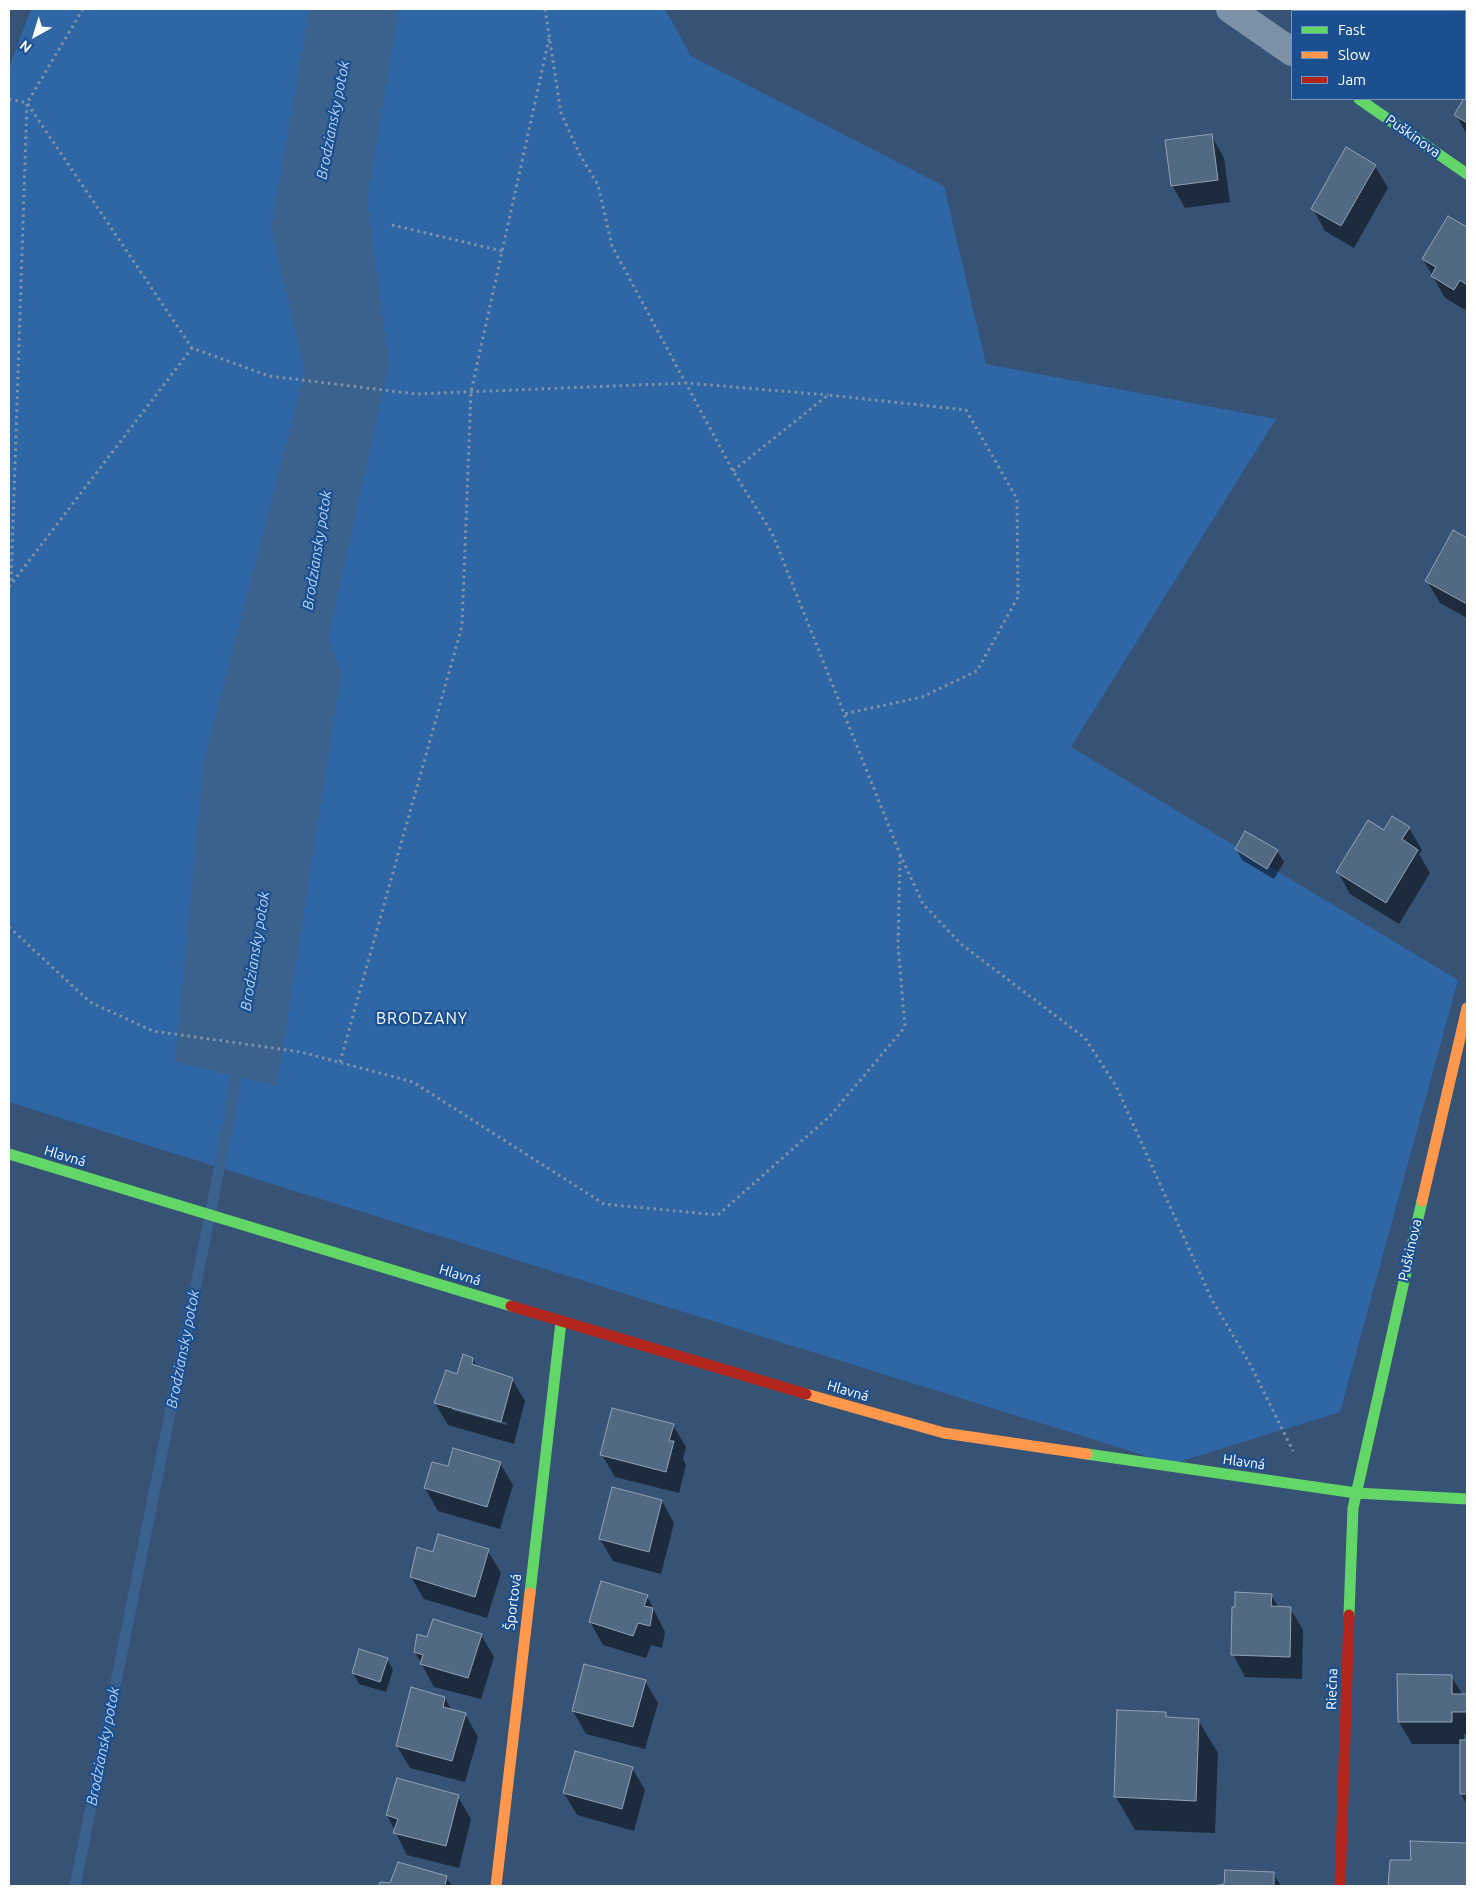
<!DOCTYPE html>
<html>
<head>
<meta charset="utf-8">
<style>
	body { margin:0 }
	#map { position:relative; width:1476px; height:1895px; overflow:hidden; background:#365274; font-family:Ubuntu,sans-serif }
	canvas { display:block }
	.frame { position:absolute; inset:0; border:10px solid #fff; pointer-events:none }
	.legend { position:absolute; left:1291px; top:10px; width:175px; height:90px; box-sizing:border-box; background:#1b4f8f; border:1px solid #7695bc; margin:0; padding:6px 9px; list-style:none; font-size:15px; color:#fff }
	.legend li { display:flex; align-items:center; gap:10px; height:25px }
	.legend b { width:25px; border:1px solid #7695bc }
	.north { position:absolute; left:10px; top:10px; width:50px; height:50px; -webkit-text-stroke:4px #1b4f8f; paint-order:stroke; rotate:219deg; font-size:14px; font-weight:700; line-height:20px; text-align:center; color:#fff }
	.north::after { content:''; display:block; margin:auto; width:18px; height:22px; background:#fff; clip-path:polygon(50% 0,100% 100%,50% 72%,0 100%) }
</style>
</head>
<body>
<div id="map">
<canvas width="1476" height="1895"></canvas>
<div class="frame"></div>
<ul class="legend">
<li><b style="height:6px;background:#63d668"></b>Fast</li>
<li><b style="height:6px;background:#ff974d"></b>Slow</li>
<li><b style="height:6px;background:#b3261e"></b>Jam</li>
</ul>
<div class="north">N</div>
</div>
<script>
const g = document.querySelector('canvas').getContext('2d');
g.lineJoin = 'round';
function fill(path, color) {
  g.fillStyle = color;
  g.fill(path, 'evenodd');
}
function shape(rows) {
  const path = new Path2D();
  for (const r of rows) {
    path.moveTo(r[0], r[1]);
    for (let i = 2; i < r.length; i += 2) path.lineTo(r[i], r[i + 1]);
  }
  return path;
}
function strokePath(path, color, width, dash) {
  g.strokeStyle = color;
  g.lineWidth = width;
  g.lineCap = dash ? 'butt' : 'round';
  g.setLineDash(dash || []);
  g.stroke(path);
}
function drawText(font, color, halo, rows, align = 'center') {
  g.font = font + ' Ubuntu,sans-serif';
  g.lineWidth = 4.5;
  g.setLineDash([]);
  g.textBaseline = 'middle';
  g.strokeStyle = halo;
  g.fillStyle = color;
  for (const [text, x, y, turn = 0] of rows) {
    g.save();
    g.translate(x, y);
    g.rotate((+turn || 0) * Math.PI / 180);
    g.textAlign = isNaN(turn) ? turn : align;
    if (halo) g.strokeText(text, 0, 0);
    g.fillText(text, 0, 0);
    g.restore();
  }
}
const green = shape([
	[31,9,665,9,691,56,944,186,986,364,1276,419,1071,747,1458,980,1340,1412,1172,1464,9,1102,9,68]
]);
const water = shape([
	[310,9,399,9,367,200,389,365,328,637,341,673,277,1086,175,1062,204,761,305,372,271,227]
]);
const shadow = shape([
	[1345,9,1463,9,1465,11,1347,11],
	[1467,96,1467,135,1456,115],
	[1211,135,1224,158,1230,202,1185,208,1172,185],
	[1375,166,1388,188,1354,248,1325,231,1313,209],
	[1448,218,1467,229,1467,311,1445,298,1423,259],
	[1454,532,1467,539,1467,618,1440,603,1427,581],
	[1409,828,1422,850,1419,854,1430,873,1399,924,1350,894,1338,872,1384,831],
	[1236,849,1277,851,1284,862,1274,879,1242,860],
	[473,1359,477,1367,512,1379,525,1401,514,1444,448,1425,435,1403],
	[452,1407,507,1423,507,1425,452,1410],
	[673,1425,686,1447,683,1459,686,1465,679,1493,615,1477,602,1455],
	[500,1463,513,1485,500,1529,438,1511,425,1488,449,1468],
	[662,1501,674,1523,661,1574,613,1561,600,1539],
	[488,1551,501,1573,487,1618,424,1599,411,1577,433,1553],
	[1271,1595,1279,1608,1290,1608,1303,1630,1302,1679,1245,1677,1233,1654],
	[647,1596,665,1632,662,1648,651,1645,646,1658,603,1645,590,1622],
	[481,1635,494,1657,481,1699,434,1687,415,1652,428,1639],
	[387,1659,393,1670,386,1692,359,1684,353,1673],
	[1451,1676,1463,1695,1467,1698,1467,1734,1464,1734,1464,1742,1467,1742,1467,1805,1461,1794,1461,1744,1412,1744,1399,1722],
	[645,1681,658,1703,645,1749,586,1734,573,1711],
	[445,1698,452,1711,465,1714,478,1737,465,1782,410,1768,397,1746],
	[1165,1713,1168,1719,1198,1720,1218,1753,1215,1833,1135,1830,1116,1797],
	[632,1768,645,1790,634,1831,577,1815,564,1793],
	[458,1797,471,1819,459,1868,407,1855,387,1815],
	[1412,1842,1467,1844,1467,1886,1390,1886,1391,1862,1412,1862],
	[1273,1873,1281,1886,1214,1886,1225,1886],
	[446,1877,452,1886,380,1886,381,1884,391,1885]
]);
const stream = shape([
	[75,1886,228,1125,238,1063]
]);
const building = shape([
	[1349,9,1428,9,1426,11,1352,11,1349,9],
	[1467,93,1467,123,1454,115,1467,93],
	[1212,134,1218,180,1171,186,1165,140,1212,134],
	[1346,147,1376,165,1341,226,1311,209,1346,147],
	[1448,216,1467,227,1467,285,1460,280,1454,290,1431,276,1436,267,1422,259,1448,216],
	[1453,530,1467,538,1467,604,1425,581,1453,530],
	[1392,816,1410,827,1402,839,1418,850,1386,903,1336,872,1368,820,1384,830,1392,816],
	[1245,831,1278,850,1267,869,1235,849,1245,831],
	[463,1354,473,1358,472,1364,513,1378,501,1422,434,1403,446,1370,457,1374,463,1354],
	[612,1408,674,1424,669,1441,674,1441,666,1472,600,1455,612,1408],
	[453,1448,501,1462,487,1507,424,1488,432,1462,448,1466,453,1448],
	[612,1487,662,1500,649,1552,599,1539,612,1487],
	[438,1534,489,1549,475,1597,410,1577,417,1547,433,1552,438,1534],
	[601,1581,648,1595,644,1606,653,1608,650,1626,638,1623,633,1636,589,1622,601,1581],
	[1235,1592,1272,1594,1271,1606,1291,1607,1290,1657,1231,1655,1232,1607,1235,1607,1235,1592],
	[433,1619,482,1634,468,1678,420,1664,423,1655,414,1652,417,1634,427,1637,433,1619],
	[359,1649,388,1658,380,1682,352,1673,359,1649],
	[584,1664,646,1680,633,1727,572,1711,584,1664],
	[1397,1674,1452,1675,1452,1694,1467,1694,1467,1712,1452,1712,1452,1722,1398,1722,1397,1674],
	[411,1687,445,1697,443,1707,466,1713,452,1761,396,1746,411,1687],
	[1117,1710,1166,1712,1166,1717,1199,1719,1196,1801,1114,1797,1117,1710],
	[1460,1740,1467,1740,1467,1794,1460,1794,1460,1740],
	[575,1751,633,1767,622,1809,563,1793,575,1751],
	[397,1778,459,1795,446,1846,393,1833,398,1819,386,1815,397,1778],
	[1410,1841,1467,1843,1467,1886,1388,1886,1390,1860,1411,1860,1410,1841],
	[398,1862,447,1876,445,1886,379,1886,380,1882,390,1883,398,1862],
	[1225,1870,1274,1872,1274,1886,1213,1886,1224,1884,1225,1870]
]);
const path = shape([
	[83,9,27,103,192,348,269,376,416,394,687,383,828,395],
	[545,9,561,113,579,153,598,185,612,246,733,471,772,533,900,854,923,904,961,944,1085,1038,1116,1086,1212,1300,1250,1364,1293,1451],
	[9,99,27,103,11,584],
	[392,225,502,251],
	[733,471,828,395,966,410,1017,499,1018,597,977,671,922,697,844,714],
	[9,587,192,348],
	[9,927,90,1002,153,1031,301,1052,413,1082,604,1204,718,1215,830,1116,905,1027,898,945,900,855],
	[340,1062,462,626,471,392,549,39]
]);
const street = shape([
	[1230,9,1292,52]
]);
const fast = shape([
	[1359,99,1467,174],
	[9,1154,511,1306],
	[1087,1454,1356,1493,1467,1499],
	[530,1593,561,1322],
	[1349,1615,1353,1508,1422,1201]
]);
const slow = shape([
	[1422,1201,1467,1008],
	[806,1394,944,1433,1087,1454],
	[496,1886,530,1593]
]);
const jam = shape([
	[511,1306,806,1394],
	[1340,1886,1349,1615]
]);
const streetNames = [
	["Puškinova",1413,136,35],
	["Hlavná",65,1156,17],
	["Puškinova",1410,1250,-77],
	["Hlavná",460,1275,17],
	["Hlavná",848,1391,16],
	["Hlavná",1244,1462,8],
	["Športová",513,1602,-83],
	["Riečna",1332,1689,-88]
];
const waterNames = [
	["Brodziansky potok",333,120,-79],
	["Brodziansky potok",317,550,-81],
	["Brodziansky potok",255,951,-81],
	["Brodziansky potok",183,1349,-79],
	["Brodziansky potok",103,1746,-79]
];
const quarterNames = [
	["BRODZANY",422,1019]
];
fill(green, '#2f66a5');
fill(water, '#3b618d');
fill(shadow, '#0007');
strokePath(stream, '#3b618d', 11);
fill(building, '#526984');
strokePath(building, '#92a2b6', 1);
strokePath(path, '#7d92a8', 3, [2.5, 4]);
strokePath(street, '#7d92a8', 28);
strokePath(fast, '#63d668', 11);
strokePath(slow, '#ff974d', 11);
strokePath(jam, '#b3261e', 11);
drawText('14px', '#fff', '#1b4f8f', streetNames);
drawText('italic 15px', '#b5d3f5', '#1b4f8f', waterNames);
g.letterSpacing = '1px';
drawText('16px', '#fff', '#1b4f8f', quarterNames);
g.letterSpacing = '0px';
</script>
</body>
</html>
